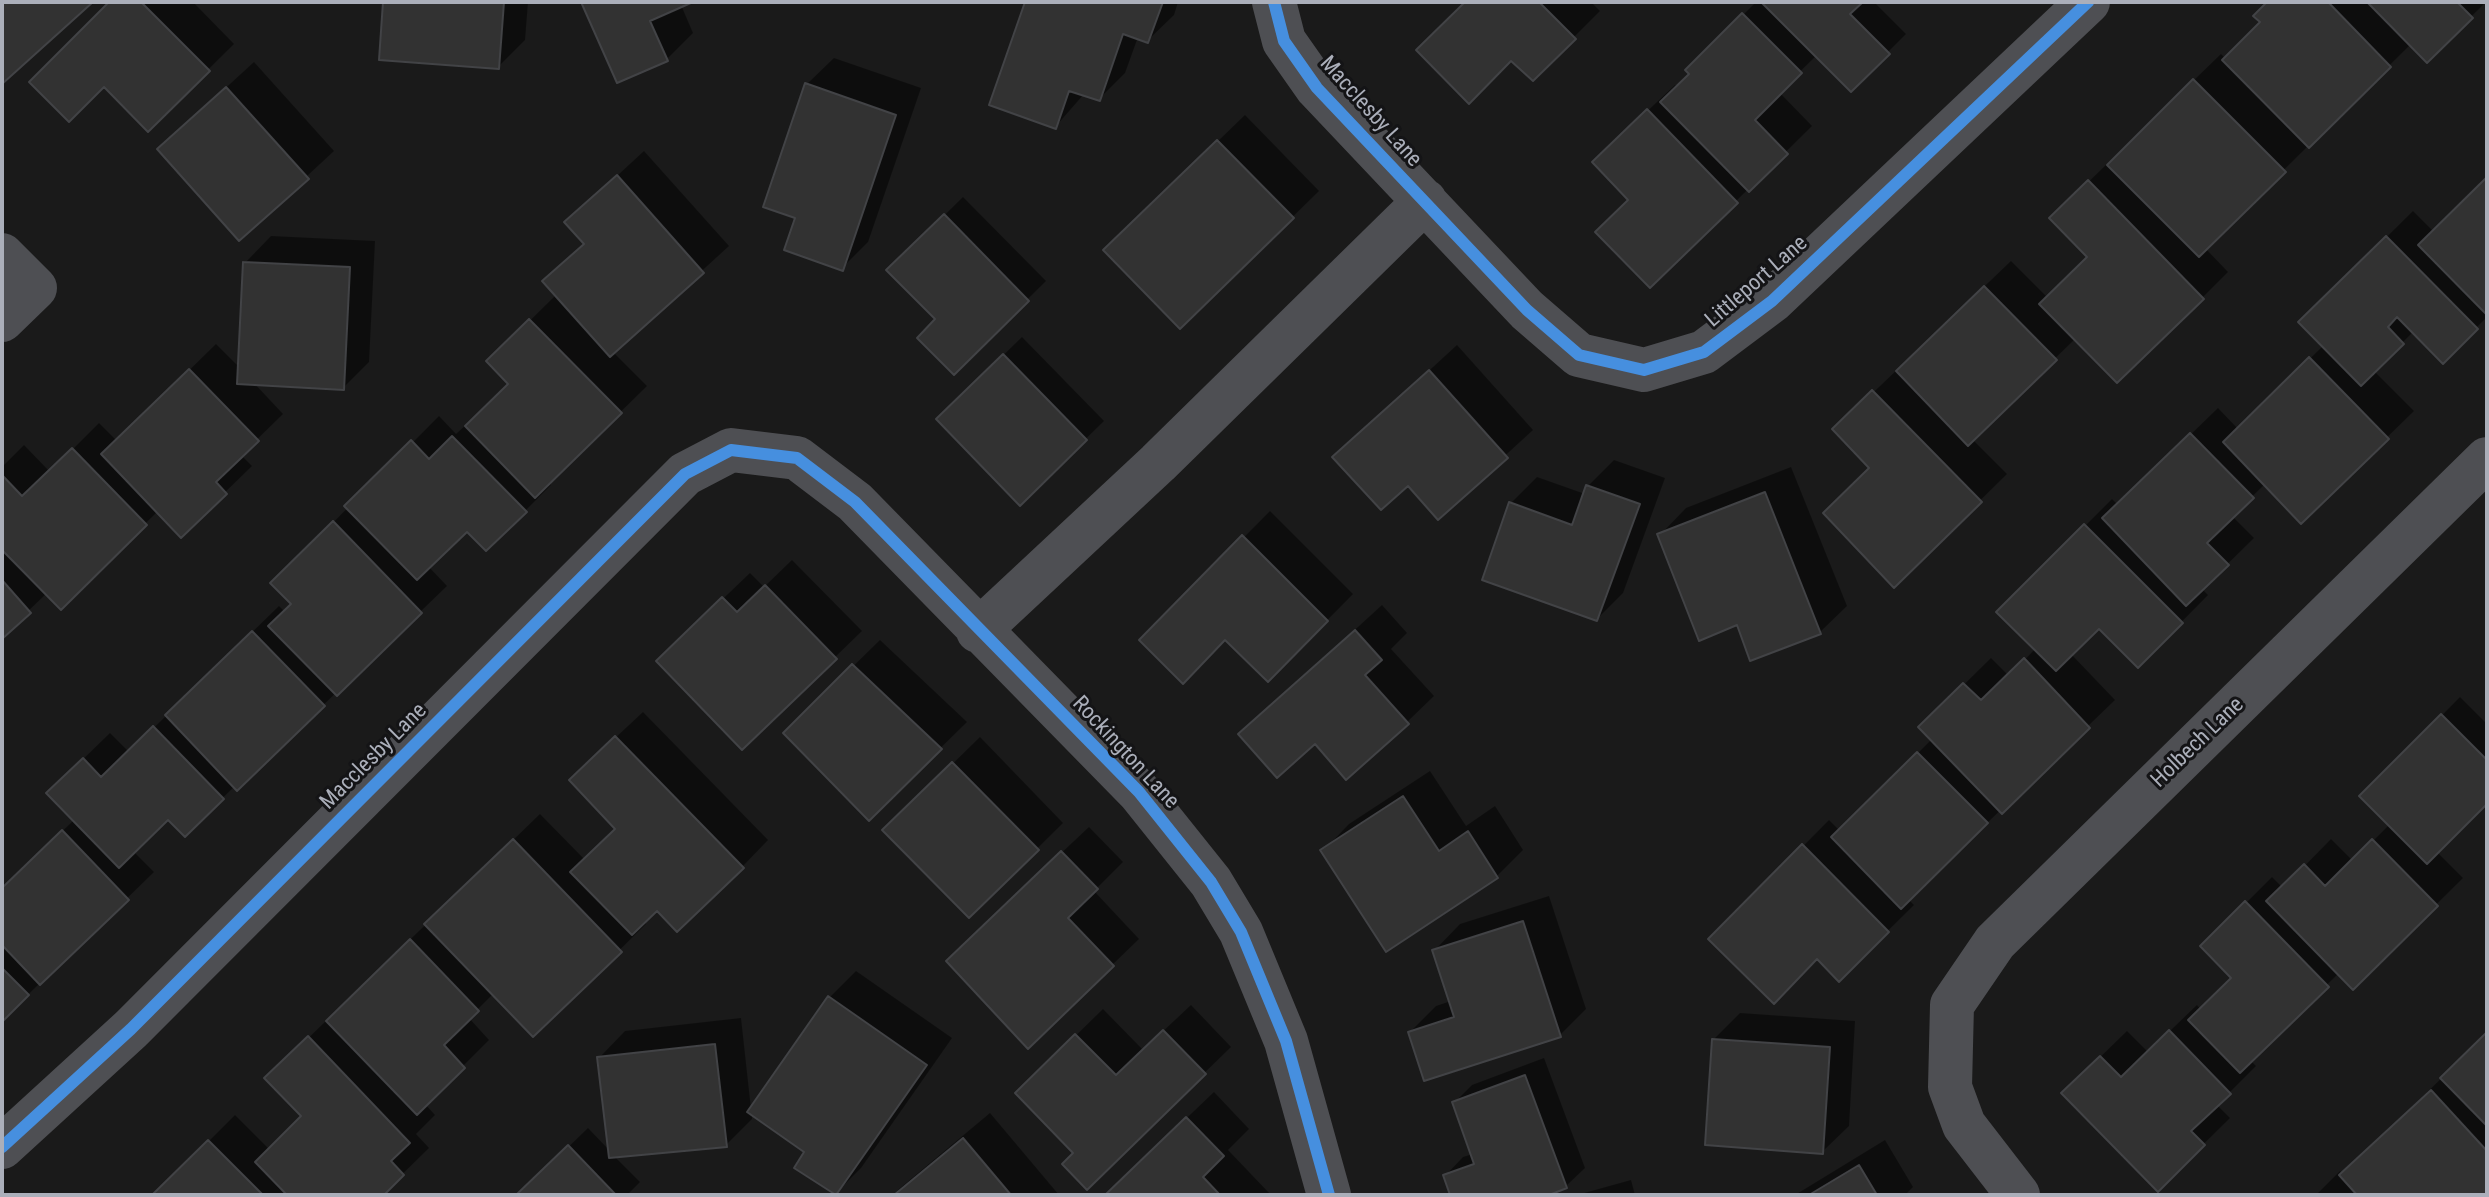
<!DOCTYPE html>
<html>
<head>
<meta charset="utf-8">
<style>
	body { margin:0 }
	#map { position:relative; width:2489px; height:1197px; overflow:hidden; background:#1a1a1a; font-family:"Roboto Condensed",sans-serif }
	canvas { display:block }
	.frame { position:absolute; inset:0; border:4px solid #abafba; pointer-events:none }
</style>
</head>
<body>
<div id="map">
<canvas width="2489" height="1197"></canvas>
<div class="frame"></div>
</div>
<script>
const g = document.querySelector('canvas').getContext('2d');
g.lineJoin = 'round';
function fill(path, color) {
  g.fillStyle = color;
  g.fill(path, 'evenodd');
}
function shape(rows) {
  const path = new Path2D();
  for (const r of rows) {
    path.moveTo(r[0], r[1]);
    for (let i = 2; i < r.length; i += 2) path.lineTo(r[i], r[i + 1]);
  }
  return path;
}
function strokePath(path, color, width, dash) {
  g.strokeStyle = color;
  g.lineWidth = width;
  g.lineCap = dash ? 'butt' : 'round';
  g.setLineDash(dash || []);
  g.stroke(path);
}
function drawText(font, color, halo, rows, align = 'center') {
  g.font = font + ' "Roboto Condensed",sans-serif';
  g.lineWidth = 6;
  g.setLineDash([]);
  g.textBaseline = 'middle';
  g.strokeStyle = halo;
  g.fillStyle = color;
  for (const [text, x, y, turn = 0] of rows) {
    g.save();
    g.translate(x, y);
    g.rotate((+turn || 0) * Math.PI / 180);
    g.textAlign = isNaN(turn) ? turn : align;
    if (halo) g.strokeText(text, 0, 0);
    g.fillText(text, 0, 0);
    g.restore();
  }
}
const shadow = shape([
	[111,2,193,2,234,44,148,129],
	[385,2,528,2,525,40,498,67],
	[583,2,688,2,681,5,693,33,667,59],
	[1028,2,1178,2,1174,15,1147,41,1138,37,1125,73,1099,99,1084,94,1056,126],
	[1467,2,1591,2,1600,11,1533,78],
	[1756,2,1874,2,1906,34,1851,89,1817,55,1779,92,1812,126,1650,286,1621,136,1675,85,1677,87,1691,73,1688,70],
	[2269,2,2486,2,2427,60,2411,44,2205,248,2228,272,2202,298,2076,338,1972,439,2007,474,1894,585,1872,468,1835,429,2011,261,2048,298,2089,256,2078,192,2221,54,2226,59,2263,22],
	[834,58,921,88,868,242,842,268,797,217,807,84],
	[254,62,334,151,239,239,159,149],
	[1245,115,1319,191,1180,327,1132,224],
	[644,151,729,246,613,352,647,386,549,482,551,485,525,511,467,529,428,566,447,586,237,788,235,786,185,834,168,817,133,851,154,872,2,1020,2,890,75,819,75,767,110,733,129,752,279,606,285,612,293,604,273,583,439,416,456,434,511,384,489,361,557,294,545,281,585,243,567,222],
	[2487,179,2487,317,2443,361,2414,331,2374,371,2414,411,2301,521,2266,483,2232,516,2254,538,2202,589,2208,595,2138,666,2099,627,2071,654,2115,700,1908,899,1914,905,1839,979,1817,957,1711,939,1829,820,1840,831,1932,739,1921,727,1991,658,2009,676,2036,648,1999,612,2112,499,2118,505,2218,408,2238,429,2324,345,2301,322,2413,211,2434,232],
	[963,197,1046,281,954,372,938,319,889,270],
	[271,236,375,241,369,362,343,388,253,382,283,414,241,455,252,466,181,535,158,511,61,607,47,593,2,636,2,467,24,445,50,472,99,423,117,441,216,344,240,368,245,263],
	[1022,337,1104,421,1020,503,938,419],
	[1457,345,1533,430,1438,517,1408,483,1335,457],
	[1614,460,1665,478,1623,593,1597,619,1511,503,1537,477,1585,494,1588,486],
	[1791,467,1847,606,1820,632,1751,658,1738,623,1660,535,1686,508],
	[1270,511,1353,594,1268,680,1226,638,1142,640],
	[792,560,862,631,742,747,685,635,750,573,764,587],
	[1382,605,1407,633,1391,649,1434,696,1407,722,1347,777,1315,742,1241,734],
	[880,640,967,722,869,818,785,733],
	[2460,697,2487,724,2487,801,2436,851,2463,878,2353,987,2339,973,2250,1060,2256,1066,2217,1105,2230,1118,2158,1189,2090,1067,2127,1031,2148,1052,2197,1005,2201,1010,2234,978,2203,946,2272,877,2283,888,2331,839,2353,861,2390,824,2362,796],
	[643,712,768,840,742,867,657,908,644,921,646,924,534,1034,494,993,469,1018,489,1040,425,1104,435,1115,416,1134,429,1148,381,1195,155,1195,235,1115,270,1150,303,1116,267,1078,540,814,585,860,617,828,598,754],
	[980,737,1063,823,969,916,885,830],
	[1430,771,1466,826,1495,806,1523,850,1497,876,1386,949,1323,851,1349,824],
	[1089,827,1123,862,1094,891,1139,939,1028,1046,974,935],
	[1549,896,1586,1009,1560,1035,1410,1032,1436,1006,1451,1001,1434,951,1460,924],
	[856,971,952,1038,861,1168,835,1194,807,1152,752,1113,752,1119,726,1145,614,1156,640,1182,627,1195,519,1195,588,1128,610,1151,599,1058,625,1031,741,1018,751,1109,830,997],
	[1191,1005,1231,1047,1087,1187,1075,1153,1017,1093,1103,1009,1143,1050],
	[1740,1013,1855,1021,1849,1126,1822,1152,1714,1039],
	[2487,1034,2487,1195,2316,1195,2340,1171,2343,1174],
	[1544,1058,1585,1168,1566,1186,1543,1195,1452,1195,1445,1176,1463,1157,1473,1154,1454,1103,1472,1085],
	[1214,1092,1249,1129,1228,1150,1271,1195,1106,1195],
	[990,1113,1059,1195,893,1195,899,1189],
	[1885,1140,1913,1187,1905,1195,1795,1195],
	[1631,1180,1635,1195,1577,1195]
]);
const building = shape([
	[2,2,93,2,2,84,2,2],
	[109,2,141,2,210,71,148,132,104,87,69,122,29,82,109,2],
	[383,2,504,2,499,69,379,60,383,2],
	[581,2,693,2,650,21,668,61,617,83,581,2],
	[1025,2,1163,2,1148,43,1123,34,1100,101,1069,91,1056,129,989,105,1025,2],
	[1465,2,1539,2,1576,39,1533,81,1511,61,1469,104,1416,50,1465,2],
	[1761,2,1863,2,1850,14,1890,54,1851,92,1761,2],
	[2267,2,2328,2,2391,67,2309,148,2222,60,2260,22,2253,16,2267,2],
	[2367,2,2457,2,2473,18,2427,63,2367,2],
	[1742,13,1802,73,1755,120,1788,154,1749,192,1660,102,1689,74,1685,70,1742,13],
	[2193,79,2286,172,2199,257,2107,165,2193,79],
	[805,83,896,115,843,271,784,250,795,218,763,207,805,83],
	[226,87,309,179,239,241,157,149,226,87],
	[1647,109,1738,203,1650,288,1595,232,1628,200,1592,162,1647,109],
	[1217,140,1294,218,1180,329,1103,250,1217,140],
	[617,175,704,273,610,357,542,281,584,244,564,222,617,175],
	[2487,177,2487,315,2418,245,2487,177],
	[2088,180,2204,299,2117,383,2039,304,2087,257,2049,218,2088,180],
	[944,214,1029,301,954,375,917,338,935,319,886,270,944,214],
	[2386,236,2478,329,2443,364,2397,317,2388,327,2404,344,2361,386,2298,322,2386,236],
	[243,262,350,267,344,390,237,384,243,262],
	[1984,286,2057,360,1968,446,1896,371,1984,286],
	[529,319,622,413,535,498,465,426,508,384,486,361,529,319],
	[1003,354,1087,440,1020,506,936,419,1003,354],
	[2309,357,2389,439,2301,524,2223,442,2309,357],
	[189,369,259,441,216,482,227,494,181,538,101,454,189,369],
	[1429,370,1508,458,1438,520,1408,486,1381,510,1332,457,1429,370],
	[1872,390,1982,502,1894,588,1823,513,1869,468,1832,429,1872,390],
	[2190,433,2254,498,2207,543,2229,565,2186,606,2102,518,2190,433],
	[452,436,527,512,486,551,467,532,417,580,344,506,411,440,429,459,452,436],
	[72,448,147,525,61,610,2,550,2,475,22,496,72,448],
	[1586,485,1640,504,1597,621,1482,580,1509,502,1572,525,1586,485],
	[1765,492,1821,634,1750,661,1737,625,1699,641,1657,534,1765,492],
	[333,521,422,613,337,696,268,626,291,604,270,583,333,521],
	[2084,524,2183,623,2138,668,2099,629,2056,671,1996,612,2084,524],
	[1242,535,1328,621,1268,682,1225,640,1183,684,1139,640,1242,535],
	[2,580,31,613,2,639,2,580],
	[765,585,837,659,742,750,656,661,722,597,737,612,765,585],
	[1355,630,1382,660,1365,675,1409,724,1346,780,1315,744,1277,778,1238,734,1355,630],
	[252,631,325,706,237,791,165,715,252,631],
	[2024,658,2090,728,2002,814,1918,727,1963,683,1981,700,2024,658],
	[852,664,942,749,869,821,783,733,852,664],
	[2441,714,2487,760,2487,804,2427,864,2359,796,2441,714],
	[153,726,224,799,185,837,168,820,119,868,46,793,83,758,101,777,153,726],
	[615,736,744,868,677,932,657,911,632,935,570,872,615,829,569,780,615,736],
	[1917,752,1988,823,1901,909,1831,837,1917,752],
	[952,762,1039,850,969,918,882,830,952,762],
	[1403,796,1439,851,1468,831,1498,878,1386,952,1320,850,1403,796],
	[62,830,129,900,40,985,2,945,2,888,62,830],
	[513,839,622,952,533,1037,424,924,513,839],
	[2372,839,2438,906,2353,990,2266,901,2304,864,2325,886,2372,839],
	[1802,844,1889,932,1839,982,1817,959,1774,1004,1708,939,1802,844],
	[1061,851,1098,889,1068,918,1114,966,1028,1049,946,961,1061,851],
	[2245,901,2329,987,2240,1073,2188,1020,2231,978,2200,946,2245,901],
	[1523,921,1561,1037,1424,1081,1408,1032,1454,1017,1432,950,1523,921],
	[410,939,479,1011,444,1045,465,1068,417,1115,326,1021,410,939],
	[2,968,29,995,2,1022,2,968],
	[828,996,927,1065,836,1195,794,1168,804,1152,747,1112,828,996],
	[1163,1030,1206,1074,1087,1190,1062,1164,1073,1153,1015,1093,1075,1034,1116,1075,1163,1030],
	[2169,1030,2231,1094,2191,1131,2205,1145,2158,1192,2061,1093,2100,1056,2121,1077,2169,1030],
	[2487,1032,2487,1126,2440,1078,2487,1032],
	[308,1036,410,1143,391,1161,404,1175,384,1195,287,1195,255,1162,301,1116,264,1078,308,1036],
	[1712,1039,1830,1047,1823,1154,1705,1145,1712,1039],
	[715,1044,727,1147,609,1158,597,1057,715,1044],
	[1525,1075,1567,1188,1549,1195,1450,1195,1443,1175,1474,1164,1452,1102,1525,1075],
	[2431,1090,2487,1151,2487,1195,2357,1195,2339,1175,2431,1090],
	[1186,1117,1224,1156,1203,1177,1220,1195,1105,1195,1186,1117],
	[963,1138,1011,1195,894,1195,963,1138],
	[208,1140,263,1195,152,1195,208,1140],
	[568,1145,616,1195,516,1195,568,1145],
	[1859,1165,1877,1195,1809,1195,1859,1165]
]);
const minor = shape([
	[1274,2,1284,41,1317,88,1527,310,1579,355,1644,370,1704,352,1772,301,2088,2],
	[2,255,35,288,2,320],
	[978,631,1158,463,1425,201],
	[2,1147,131,1029,685,474,731,450,797,458,855,502,1139,792,1211,882,1241,932,1286,1041,1329,1195],
	[2018,1195,1964,1125,1950,1087,1952,1005,1995,942,2487,459]
]);
const cycleway = shape([
	[1274,2,1284,41,1317,88,1527,310,1579,355,1644,370,1704,352,1772,301,2088,2],
	[2,1147,131,1029,685,474,731,450,797,458,855,502,1139,792,1211,882,1241,932,1286,1041,1329,1195]
]);
const streetNames = [
	["Macclesby Lane",1370,112,48],
	["Littleport Lane",1757,282,-41],
	["Holbech Lane",2198,743,-44],
	["Rockington Lane",1125,753,47],
	["Macclesby Lane",374,757,-45]
];
fill(shadow, '#0007');
fill(building, '#323232');
strokePath(building, '#424346', 2);
strokePath(minor, '#4e4f53', 44);
strokePath(cycleway, '#468fdf', 12);
drawText('22px', '#abafba', '#141416', streetNames);
</script>
</body>
</html>
